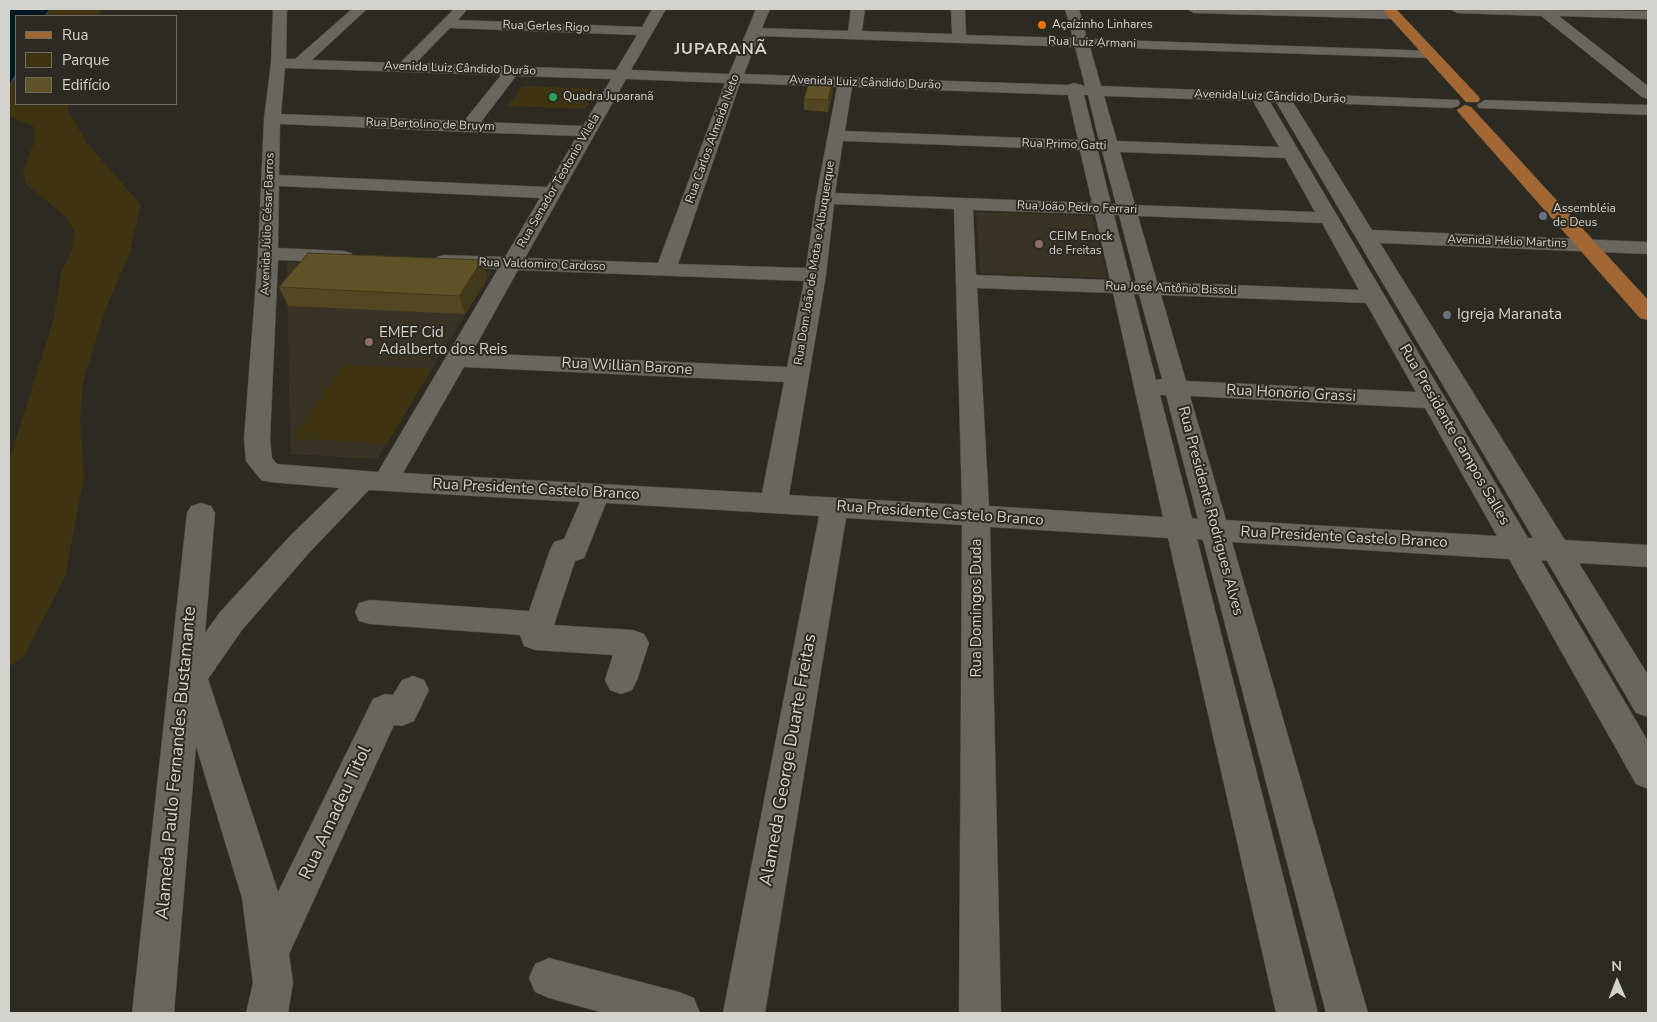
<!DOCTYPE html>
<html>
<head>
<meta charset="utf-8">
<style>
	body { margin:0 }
	#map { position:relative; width:1657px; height:1022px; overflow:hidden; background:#2d2a22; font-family:"Nunito Sans",sans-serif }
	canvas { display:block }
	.frame { position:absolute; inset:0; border:10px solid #d4d2cd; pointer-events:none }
	.legend { position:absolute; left:15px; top:15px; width:162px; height:90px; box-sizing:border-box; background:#2d2a22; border:1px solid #706d66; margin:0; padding:6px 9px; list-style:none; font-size:15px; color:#d4d2cd }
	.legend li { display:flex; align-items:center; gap:10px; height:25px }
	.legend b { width:25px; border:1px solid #706d66 }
	.north { position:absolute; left:1592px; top:957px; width:50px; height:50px; -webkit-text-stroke:4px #2d2a22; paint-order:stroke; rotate:359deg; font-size:14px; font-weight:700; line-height:20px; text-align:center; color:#d4d2cd }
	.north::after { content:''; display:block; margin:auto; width:18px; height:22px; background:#d4d2cd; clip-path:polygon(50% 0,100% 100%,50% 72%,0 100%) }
</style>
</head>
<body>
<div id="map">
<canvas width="1657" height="1022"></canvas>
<div class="frame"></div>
<ul class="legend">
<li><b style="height:6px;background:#a26733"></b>Rua</li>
<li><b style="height:14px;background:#3f3411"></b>Parque</li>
<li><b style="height:14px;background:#5f5227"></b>Edifício</li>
</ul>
<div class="north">N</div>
</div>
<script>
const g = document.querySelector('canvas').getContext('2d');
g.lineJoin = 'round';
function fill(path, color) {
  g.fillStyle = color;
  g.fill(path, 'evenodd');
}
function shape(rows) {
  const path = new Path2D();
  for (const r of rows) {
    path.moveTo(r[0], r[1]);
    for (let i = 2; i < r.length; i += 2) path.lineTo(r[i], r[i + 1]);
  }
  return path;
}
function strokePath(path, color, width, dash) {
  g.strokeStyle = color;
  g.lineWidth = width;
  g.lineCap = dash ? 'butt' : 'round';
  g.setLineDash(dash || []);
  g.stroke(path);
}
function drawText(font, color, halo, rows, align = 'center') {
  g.font = font + ' "Nunito Sans",sans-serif';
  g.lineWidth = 4;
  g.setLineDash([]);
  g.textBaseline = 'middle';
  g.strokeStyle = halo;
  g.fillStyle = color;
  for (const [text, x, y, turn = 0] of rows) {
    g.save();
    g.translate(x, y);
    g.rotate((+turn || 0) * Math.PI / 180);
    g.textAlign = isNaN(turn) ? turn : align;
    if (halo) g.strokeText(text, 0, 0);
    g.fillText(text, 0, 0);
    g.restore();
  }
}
const built = shape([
	[976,212,1092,216,1108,278,980,273],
	[287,262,492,271,377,459,290,454]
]);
const green = shape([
	[50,9,101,9,100,16,45,16],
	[16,74,16,104,69,104,67,109,87,143,141,205,129,255,106,308,83,382,80,420,84,477,65,577,24,656,9,667,9,461,54,318,61,273,72,250,74,230,64,215,26,184,23,172,36,137,33,126,9,116,9,87],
	[523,86,598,89,585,109,508,106],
	[344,365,432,369,387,444,292,438]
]);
const water = shape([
	[9,9,50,9,45,16,16,16,16,74,9,87,9,9]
]);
const minor = shape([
	[273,9,287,9,286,59,295,59,352,9,367,9,312,60,400,63,454,9,464,9,466,11,458,20,642,27,652,9,666,9,631,70,729,74,756,9,770,9,762,28,848,31,851,9,865,9,862,31,952,34,951,9,965,9,966,35,1073,38,1065,9,1079,9,1087,39,1435,51,1437,54,1435,57,1430,58,1090,47,1101,86,1458,100,1460,103,1458,106,1452,108,1293,102,1372,230,1648,242,1648,254,1380,243,1565,540,1648,545,1648,567,1579,563,1648,675,1648,717,1636,713,1547,561,1541,560,1648,741,1648,789,1636,784,1509,559,1232,542,1368,1013,1326,1013,1203,540,1197,539,1318,1013,1276,1013,1168,538,990,527,1001,1013,959,1013,962,525,846,518,765,1013,723,1013,819,516,606,503,584,558,575,561,554,625,633,630,644,634,649,643,637,680,632,690,621,694,610,690,605,680,613,655,535,650,524,646,520,635,370,624,359,621,355,612,359,603,370,600,529,611,550,550,554,542,564,539,580,502,369,490,309,553,242,630,208,679,278,892,373,699,385,694,393,695,402,680,413,676,424,680,429,690,414,721,402,726,394,725,289,954,293,983,288,1013,246,1013,253,983,242,898,196,746,174,1013,132,1013,187,513,191,506,201,503,211,506,215,513,205,633,220,612,289,537,339,488,270,482,261,480,246,461,244,439,258,254,264,119,271,63,273,9],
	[450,28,637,35,616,70,416,63,450,28],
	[759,36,1075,47,1085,86,1074,83,1068,85,744,74,759,36],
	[285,68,501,75,464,121,281,114,285,68],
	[516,76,611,79,583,126,481,122,516,76],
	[626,79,725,83,658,263,525,258,626,79],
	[740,83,837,87,816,198,806,268,678,264,740,83],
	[852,87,1068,95,1078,140,845,131,852,87],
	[1084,95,1088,95,1099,141,1095,140,1084,95],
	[1104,96,1253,101,1279,147,1117,141,1104,96],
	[1270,102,1276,102,1533,538,1528,538,1270,102],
	[280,124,468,132,577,136,547,187,279,175,280,124],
	[843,141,1080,150,1092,203,835,193,843,141],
	[1098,151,1102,151,1116,204,1111,204,1098,151],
	[1120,152,1285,158,1315,212,1135,205,1120,152],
	[279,186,540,198,505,257,444,255,437,257,434,261,437,265,444,267,498,269,378,472,277,464,272,458,270,439,278,260,344,263,351,261,354,257,351,253,344,251,278,248,279,186],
	[834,204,954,209,962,505,789,495,826,275,834,204],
	[973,210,1095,214,1110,280,976,275,973,210],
	[1114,215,1119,215,1136,281,1131,281,1114,215],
	[1138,216,1322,223,1359,290,1157,282,1138,216],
	[518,270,804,281,787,367,472,353,518,270],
	[977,288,1113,293,1163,517,989,506,977,288],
	[1134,294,1139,294,1162,379,1156,380,1134,294],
	[1161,295,1366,303,1416,392,1186,381,1161,295],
	[464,367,784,382,762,493,403,473,464,367],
	[1160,395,1166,395,1198,519,1192,518,1160,395],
	[1190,396,1425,408,1497,536,1226,520,1190,396],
	[1187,9,1322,9,1395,11,1402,15,1395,19,1194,13,1187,9],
	[1450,9,1648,11,1648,19,1559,16,1648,86,1648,99,1642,97,1541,16,1457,13,1450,9],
	[1485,100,1648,105,1648,115,1479,108,1477,105,1485,100],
	[549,958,679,992,694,998,700,1013,604,1013,549,998,535,992,529,978,535,964,549,958]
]);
const major = shape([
	[1382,9,1396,9,1478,96,1480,99,1478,102,1466,102,1382,9],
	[1465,105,1471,107,1648,300,1648,320,1640,318,1459,113,1457,110,1465,105]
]);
const wall = shape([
	[833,91,828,112,804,110,804,99],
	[482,260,487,279,465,314,288,306,279,287]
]);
const shadedWall = shape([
	[833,80,833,91,828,112,828,100],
	[482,260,487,279,465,314,459,296]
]);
const building = shape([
	[810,79,833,80,828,100,804,99,810,79],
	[308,253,482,260,459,296,279,287,308,253]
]);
const markers = [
	[1042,25,5,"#e8710a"],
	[553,97,5,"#2e9e5b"],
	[1543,216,5,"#6b7280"],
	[1039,244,5,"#8d6e63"],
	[1447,315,5,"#6b7280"],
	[369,342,5,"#8d6e63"]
];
const farPoinames = [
	["Açaízinho Linhares",1052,25],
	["Quadra Juparanã",563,97],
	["Assembléia",1553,209],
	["de Deus",1553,223],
	["CEIM Enock",1049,237],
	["de Freitas",1049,251]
];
const farStreetnames = [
	["Rua Gerles Rigo",546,27,2],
	["Rua Luiz Armani",1092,43,2],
	["Avenida Luiz Cândido Durão",460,69,2],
	["Avenida Luiz Cândido Durão",865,83,2],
	["Avenida Luiz Cândido Durão",1270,97,2],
	["Rua Bertolino de Bruym",430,125,2],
	["Rua Carlos Almeida Neto",713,139,-70],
	["Rua Primo Gatti",1064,145,2],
	["Rua Senador Teotonio Vilela",559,181,-60],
	["Rua João Pedro Ferrari",1077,208,2],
	["Avenida Júlio César Barros",268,224,-88],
	["Avenida Hélio Martins",1507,242,2],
	["Rua Dom João de Mota e Albuquerque",815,263,-81],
	["Rua Valdomiro Cardoso",542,265,2],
	["Rua José Antônio Bissoli",1171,289,2]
];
const poiNames = [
	["Igreja Maranata",1457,315],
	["EMEF Cid",379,333],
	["Adalberto dos Reis",379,350]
];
const streetNames = [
	["Rua Willian Barone",627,367,3],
	["Rua Honorio Grassi",1291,394,3],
	["Rua Presidente Campos Salles",1454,435,60],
	["Rua Presidente Castelo Branco",536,490,3],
	["Rua Presidente Rodrigues Alves",1210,511,75],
	["Rua Presidente Castelo Branco",940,514,4],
	["Rua Presidente Castelo Branco",1344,538,3],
	["Rua Domingos Duda",977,608,-90]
];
const farDistrictnames = [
	["JUPARANÃ",721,50]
];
const nearStreetnames = [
	["Alameda George Duarte Freitas",789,760,-80],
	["Alameda Paulo Fernandes Bustamante",177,763,-85],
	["Rua Amadeu Titol",336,813,-65]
];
fill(built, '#383325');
fill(green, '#3f3411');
fill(water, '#001922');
strokePath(water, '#405055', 1);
strokePath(minor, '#4a4841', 1);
strokePath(major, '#4a4841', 1);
fill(minor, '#69665d');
fill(major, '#a26733');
fill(wall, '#524722');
fill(shadedWall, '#42391b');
fill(building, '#5f5227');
strokePath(building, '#42391b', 1);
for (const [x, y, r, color] of markers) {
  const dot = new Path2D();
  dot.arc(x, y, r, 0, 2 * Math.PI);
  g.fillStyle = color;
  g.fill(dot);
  strokePath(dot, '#2d2a22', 2);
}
drawText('12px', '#d4d2cd', '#2d2a22', farPoinames, 'left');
drawText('12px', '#d4d2cd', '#2d2a22', farStreetnames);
drawText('15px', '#d4d2cd', '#2d2a22', poiNames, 'left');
drawText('15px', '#d4d2cd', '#2d2a22', streetNames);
g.letterSpacing = '1px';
drawText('bold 16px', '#d7d3c9', '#2d2a22', farDistrictnames);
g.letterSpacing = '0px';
drawText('18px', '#d4d2cd', '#2d2a22', nearStreetnames);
</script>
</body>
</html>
